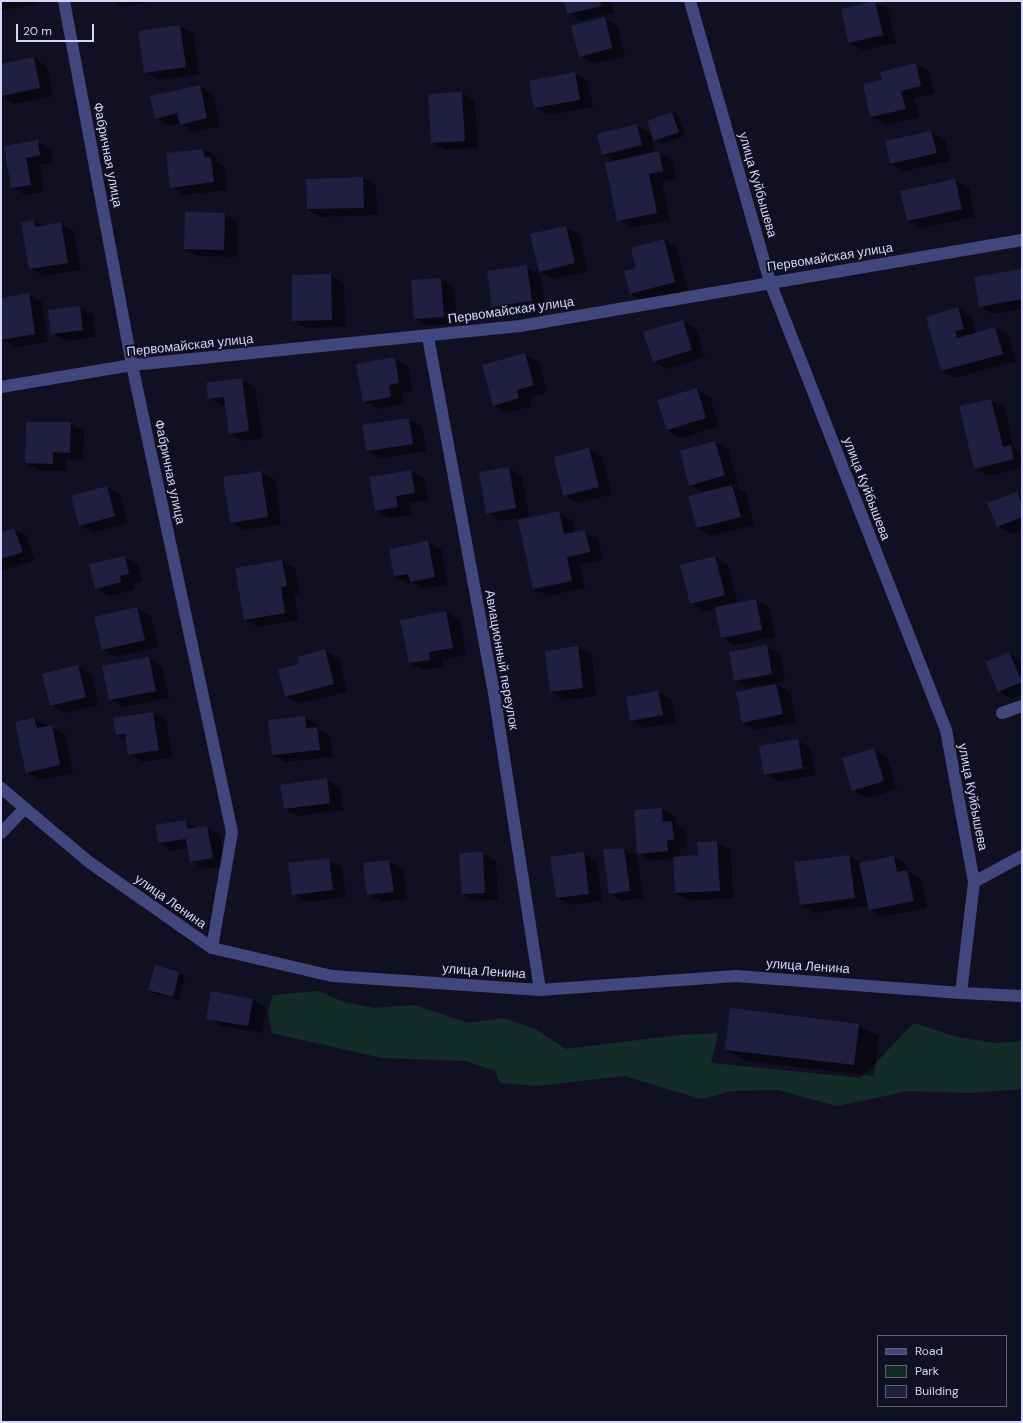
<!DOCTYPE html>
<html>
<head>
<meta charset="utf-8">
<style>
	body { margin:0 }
	#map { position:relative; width:1023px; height:1423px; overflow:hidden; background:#111022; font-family:"DM Sans",sans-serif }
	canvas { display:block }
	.frame { position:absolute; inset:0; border:2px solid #d6d7fb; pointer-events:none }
	.legend { position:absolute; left:877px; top:1335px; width:130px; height:72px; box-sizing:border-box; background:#111022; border:1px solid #606079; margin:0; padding:5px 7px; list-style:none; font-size:12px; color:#d6d7fb }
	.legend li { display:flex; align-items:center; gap:8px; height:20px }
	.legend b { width:20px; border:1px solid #606079 }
	.scale { position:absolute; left:16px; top:24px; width:78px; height:18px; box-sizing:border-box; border:2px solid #d6d7fb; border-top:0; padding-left:5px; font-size:12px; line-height:14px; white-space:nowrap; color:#d6d7fb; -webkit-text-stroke:3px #111022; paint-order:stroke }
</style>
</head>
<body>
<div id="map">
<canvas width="1023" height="1423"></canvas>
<div class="frame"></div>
<ul class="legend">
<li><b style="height:5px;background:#40477d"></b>Road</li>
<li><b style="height:11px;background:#142c27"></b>Park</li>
<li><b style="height:11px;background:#201e41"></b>Building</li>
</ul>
<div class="scale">20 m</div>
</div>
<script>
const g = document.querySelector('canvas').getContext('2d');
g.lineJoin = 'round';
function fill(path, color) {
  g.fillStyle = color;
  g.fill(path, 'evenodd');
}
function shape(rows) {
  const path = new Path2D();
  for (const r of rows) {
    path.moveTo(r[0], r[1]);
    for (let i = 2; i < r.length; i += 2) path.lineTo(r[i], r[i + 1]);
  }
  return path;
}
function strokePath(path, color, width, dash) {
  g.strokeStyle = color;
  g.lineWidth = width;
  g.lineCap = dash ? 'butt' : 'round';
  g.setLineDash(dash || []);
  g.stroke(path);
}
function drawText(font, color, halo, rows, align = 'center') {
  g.font = font + ' "DM Sans",sans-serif';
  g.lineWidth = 4;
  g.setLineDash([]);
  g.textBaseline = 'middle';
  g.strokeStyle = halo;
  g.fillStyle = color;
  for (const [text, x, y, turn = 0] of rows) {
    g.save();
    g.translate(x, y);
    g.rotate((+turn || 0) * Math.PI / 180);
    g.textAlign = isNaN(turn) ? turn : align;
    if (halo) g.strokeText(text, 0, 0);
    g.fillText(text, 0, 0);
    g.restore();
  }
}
const green = shape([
	[318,991,344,1002,374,1008,414,1005,468,1023,504,1018,537,1030,566,1049,679,1035,718,1033,711,1063,861,1078,914,1023,957,1037,996,1043,1022,1041,1022,1089,969,1093,909,1091,837,1106,778,1090,732,1091,701,1099,625,1076,536,1086,500,1083,495,1071,466,1061,382,1058,272,1033,268,1011,273,995]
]);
const shadow = shape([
	[1,1,38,1,39,4,1,10],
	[113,1,160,1,123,7],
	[565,1,611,1,614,13,581,21,568,13],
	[606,4,606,5,577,12,577,10],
	[875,3,888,10,896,43,863,50,849,43],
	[604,18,618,26,625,56,593,64,580,56],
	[180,26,194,34,199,74,159,80,145,72,139,31],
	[34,58,47,66,53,96,13,104,1,97,1,65],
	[916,64,929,72,934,94,914,98,919,117,885,125,871,117,864,85,883,80],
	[574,73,588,81,593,107,549,115,535,108],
	[200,86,213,94,220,126,194,132,180,123,170,126,156,118],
	[462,93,475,101,478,148,445,150,432,142],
	[672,113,679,117,685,136,661,144,655,140],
	[636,125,650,133,655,153,659,152,672,160,676,179,662,182,670,220,631,228,618,220,615,161,603,154],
	[931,132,945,140,950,161,904,171,891,164],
	[37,141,51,149,53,163,40,165,44,192,25,195,12,187,5,147],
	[203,150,217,157,217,162,224,166,227,190,185,195,171,187],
	[363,178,376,186,377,215,321,217,308,209],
	[955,180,969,188,975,217,921,228,907,220,901,192],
	[224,214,238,222,237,257,198,256,185,249],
	[34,221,43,226,60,224,74,231,81,270,43,276,30,268],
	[565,227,579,234,588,271,553,279,540,271],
	[664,240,677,248,688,290,644,302,631,294,637,269],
	[526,267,540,274,545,308,507,314,493,306],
	[1022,270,1022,309,993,314,980,306],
	[331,275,344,283,345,327,307,328,293,320],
	[440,279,454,287,457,324,428,326,415,318],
	[28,294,42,302,48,342,16,347,2,340,1,299],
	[79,307,93,314,96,337,66,341,52,333],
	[958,308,971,316,976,334,995,328,1009,336,1016,361,955,378,942,371],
	[683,321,696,328,705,357,667,369,654,361],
	[525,354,539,362,547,392,530,397,532,406,507,413,494,405],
	[394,358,408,366,412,390,402,392,404,404,378,409,364,401],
	[241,379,255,387,262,438,243,441,230,433,226,406,222,406,209,398],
	[697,389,710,397,719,426,681,438,667,430],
	[991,400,1005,408,1014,448,1022,453,1022,468,989,476,975,468],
	[409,419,422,426,426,451,380,458,366,450],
	[70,423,84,431,83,460,66,459,66,471,39,471,26,463],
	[715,442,728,450,738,483,731,485,746,493,754,525,711,536,697,528,704,493,690,485],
	[588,449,602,457,612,494,578,503,564,495],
	[509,468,522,476,529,516,501,521,487,513],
	[411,471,425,479,428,501,409,503,411,515,389,518,376,510,370,478],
	[261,472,275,480,281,524,244,530,231,522,224,478],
	[107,487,120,494,128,523,93,533,80,525],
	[1017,493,1022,496,1022,530,1011,534,997,526],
	[559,513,572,520,575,533,585,531,598,538,603,559,580,565,585,588,548,596,534,589],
	[14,529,27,536,35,560,1,571,1,533],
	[428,542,442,550,448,584,424,589,414,583,408,584,395,576,390,549],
	[125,557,138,565,142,581,133,584,134,590,110,596,96,588],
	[715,557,728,565,738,603,756,600,769,608,775,637,735,645,722,637,717,608,704,611,691,603],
	[282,561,295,568,300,593,294,594,298,620,259,627,245,620],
	[137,608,151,616,158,647,116,657,103,649,96,618],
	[446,612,460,620,466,655,442,660,443,667,423,670,409,663],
	[767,646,780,654,785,681,774,683,790,692,796,722,756,730,743,722,768,684,748,688,735,680],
	[578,648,592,655,596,696,564,700,551,692],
	[325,651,339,658,347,692,300,704,286,696,300,664],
	[1009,653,1022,660,1022,695,1012,699,999,692],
	[149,658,162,666,169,698,123,707,110,699],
	[78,666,91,674,99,705,65,713,51,705],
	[658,692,672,700,676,722,644,728,631,720],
	[153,713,166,720,172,757,143,762,129,754,127,740,117,735],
	[304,717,318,724,318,729,330,736,333,757,286,762,273,755],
	[34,719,65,734,73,773,40,780,27,772],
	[797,740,811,748,816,775,779,782,765,774],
	[808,766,808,768,776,774,776,772],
	[874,749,887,757,897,789,867,798,853,791,843,759],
	[326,779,340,787,343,810,298,816,285,809],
	[661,809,675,817,676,824,686,830,687,847,680,848,681,857,699,856,698,843,717,842,731,850,733,898,690,901,676,893,675,859,651,861,638,853],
	[185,821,198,828,207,827,220,835,226,866,204,869,191,861,189,848,172,851,159,843],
	[624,849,637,856,643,898,623,901,610,893],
	[483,853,496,861,498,900,476,901,463,894],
	[583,853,597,861,602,901,571,905,557,898],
	[849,856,863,864,894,857,907,865,909,872,921,879,927,908,883,917,870,909,869,905,814,913,801,905],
	[329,860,342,867,346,897,306,902,293,894],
	[389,861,403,869,407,899,382,902,368,895,364,864],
	[155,966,185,976,179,1000,155,994,149,990],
	[253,1000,266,1007,262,1033,221,1026,207,1018],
	[859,1025,879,1036,874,1076,746,1061,726,1050]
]);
const building = shape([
	[564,1,600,1,601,6,567,14],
	[875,1,883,35,848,43,841,9],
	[605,17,612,48,579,57,571,26],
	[180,25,186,67,144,73,138,31],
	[34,57,40,88,1,96,1,64],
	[916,63,921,86,901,91,906,109,870,117,863,84,882,80,880,72],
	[575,72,580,100,534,108,529,81],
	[200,85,207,118,180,125,177,113,155,119,150,96],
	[462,92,465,141,431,143,428,94],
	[672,112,679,132,654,141,647,121],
	[637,124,642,145,602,155,597,134],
	[931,131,937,153,890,164,885,141],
	[38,140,40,155,26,158,31,185,11,188,4,146],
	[203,149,205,158,211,157,214,182,170,188,166,153],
	[659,151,663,171,649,174,657,213,617,221,605,163],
	[363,177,364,208,307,209,306,179],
	[955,179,962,209,907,221,900,191],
	[185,212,225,213,224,250,184,249],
	[34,220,35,227,61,222,68,263,29,269,21,223],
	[566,226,575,263,539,272,530,234],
	[664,239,675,282,630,294,624,271,636,268,631,248],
	[527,265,532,301,492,307,487,271],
	[1022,269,1022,299,979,307,974,277],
	[331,274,332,320,292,321,292,275],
	[441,278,444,317,414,319,411,280],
	[29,293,35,334,1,340,1,298],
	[80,306,83,330,51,334,48,310],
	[958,307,964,329,955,331,957,338,995,327,1003,354,941,371,926,317],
	[683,320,692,350,653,362,643,332],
	[525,353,534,385,517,390,519,398,493,406,482,365],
	[395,357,399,383,389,385,391,397,363,402,356,364],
	[242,378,249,431,229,434,224,397,208,399,206,383],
	[697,388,706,418,667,430,657,400],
	[991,399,1003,447,1011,445,1014,459,974,469,959,406],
	[409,418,413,444,366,451,362,425],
	[26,422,71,422,70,453,53,452,53,464,25,463],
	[715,441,725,475,689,486,680,451],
	[589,448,599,487,563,496,554,457],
	[509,467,516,508,486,514,479,472],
	[411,470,415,493,396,496,398,507,375,511,369,477],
	[261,471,268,517,230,523,223,477],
	[732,485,741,517,697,528,688,496],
	[107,486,115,516,79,526,71,496],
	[1017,492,1022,504,1022,517,997,527,987,503],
	[559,511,564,534,585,530,590,552,567,557,572,581,533,589,518,520],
	[14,528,23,552,1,559,1,532],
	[428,541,435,577,410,582,408,574,394,576,389,549],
	[125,556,129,574,120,576,121,582,95,589,89,564],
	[715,556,725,595,690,604,680,565],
	[282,560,287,586,281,587,285,613,244,620,235,568],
	[756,599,762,630,721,638,715,607],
	[137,607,145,640,102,650,94,617],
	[446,611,453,648,429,652,430,660,409,663,400,620],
	[767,645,772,674,734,681,729,652],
	[578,646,583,688,550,692,545,651],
	[325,649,334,684,285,697,278,669,299,664,297,657],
	[1009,652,1022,682,998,692,985,662],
	[149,657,156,691,109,700,102,666],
	[78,665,86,697,50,706,42,674],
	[776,684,783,714,742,723,736,692],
	[658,691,663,715,630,721,626,697],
	[153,712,159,750,128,755,125,734,116,735,113,718],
	[305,716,306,728,317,727,320,750,272,755,268,720],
	[34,718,37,728,52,725,60,765,26,773,15,722],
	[798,739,803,768,764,775,759,746],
	[874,748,884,781,852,791,842,758],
	[327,778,330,803,284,809,280,785],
	[662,808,663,822,672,821,674,840,667,840,668,851,637,854,634,810],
	[186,820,187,829,207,826,213,858,190,862,186,839,158,843,155,825],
	[717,841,720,891,675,893,673,857,698,855,697,842],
	[624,848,630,891,609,894,603,850],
	[483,852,485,893,462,894,459,853],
	[584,852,589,894,556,898,550,857],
	[849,855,855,898,800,905,794,862],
	[894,856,897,872,907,870,914,901,869,910,859,863],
	[329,858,333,890,292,895,288,863],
	[389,860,394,892,367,895,363,863],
	[155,965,179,972,173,997,148,990],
	[211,991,253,999,248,1026,206,1019],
	[730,1008,859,1024,854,1065,725,1050]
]);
const minor = shape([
	[64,1,132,365,232,832,212,948],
	[690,1,770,282,946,730,974,882,961,993],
	[428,337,494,693,540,990],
	[1,387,132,365,520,326,1022,240],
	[1002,713,1022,706],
	[1,788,89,862,212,948,332,976,540,990,736,976,961,993,1022,996],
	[1,833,25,808],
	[974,882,1022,856]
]);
const streetNames = [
	["Фабричная улица",107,155,79],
	["улица Куйбышева",757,185,74],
	["Первомайская улица",830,258,-9],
	["Первомайская улица",511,311,-8],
	["Первомайская улица",190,346,-6],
	["Фабричная улица",169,472,78],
	["улица Куйбышева",866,489,69],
	["Авиационный переулок",501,660,80],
	["улица Куйбышева",972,797,79],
	["улица Ленина",170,902,35],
	["улица Ленина",808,967,4],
	["улица Ленина",484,972,4]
];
fill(green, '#142c27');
fill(shadow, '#0007');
fill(building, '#201e41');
strokePath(minor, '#40477d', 12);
drawText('13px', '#d6d7fb', '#111022', streetNames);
</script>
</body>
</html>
